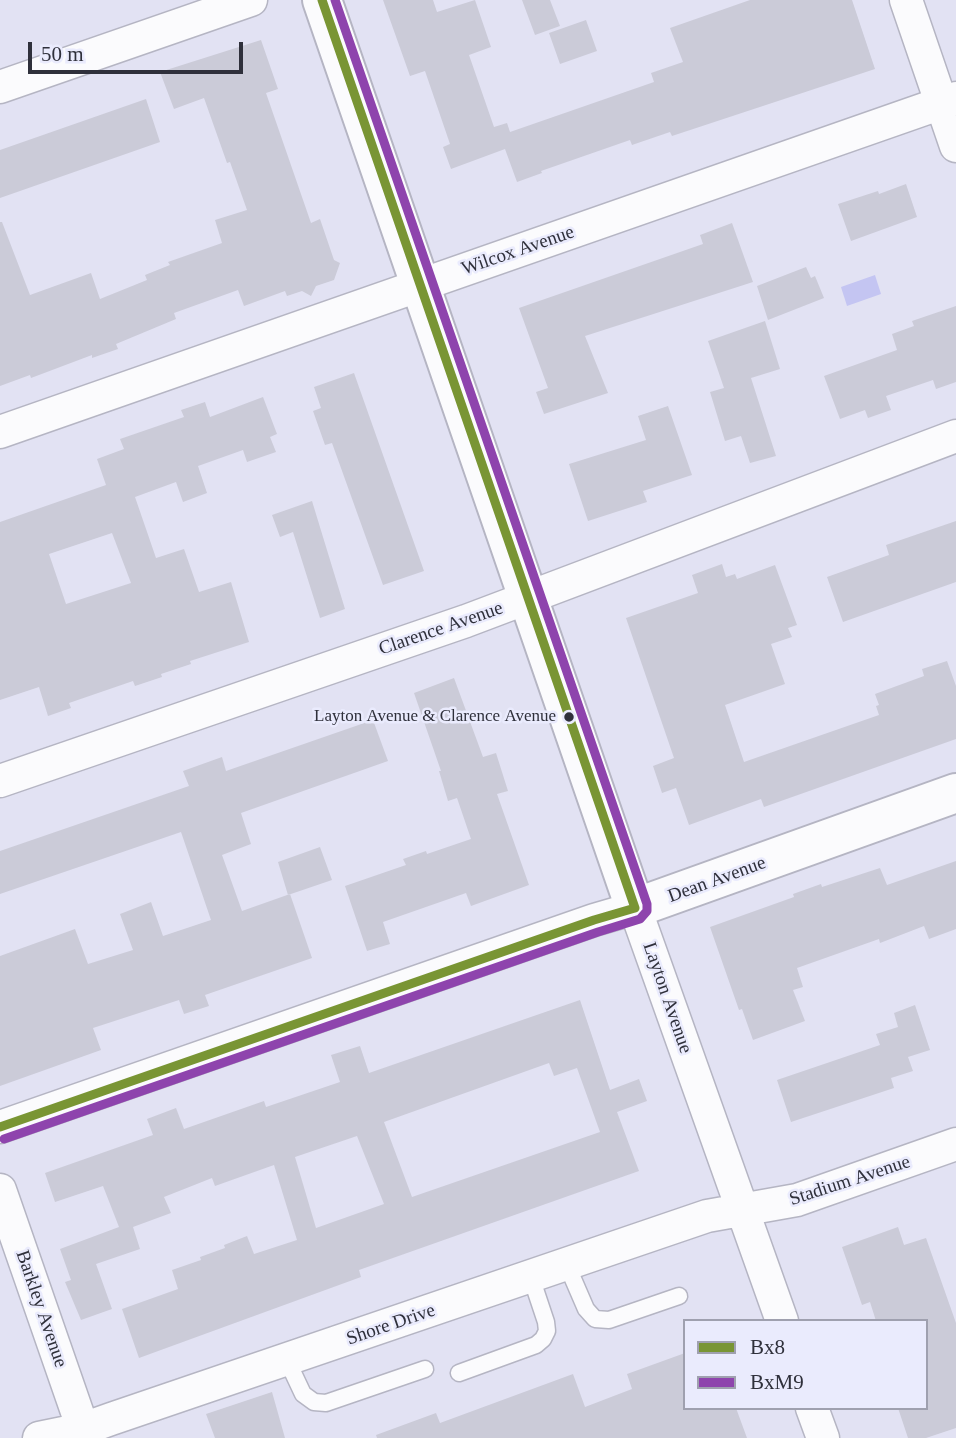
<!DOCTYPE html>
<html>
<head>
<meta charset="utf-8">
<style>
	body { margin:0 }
	#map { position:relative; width:956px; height:1438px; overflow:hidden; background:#e2e2f3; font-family:Georgia,serif }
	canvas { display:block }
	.legend { position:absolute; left:683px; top:1319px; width:245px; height:91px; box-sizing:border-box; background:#eaebfd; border:2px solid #9fa0af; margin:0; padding:9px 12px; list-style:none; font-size:21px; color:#2f303b }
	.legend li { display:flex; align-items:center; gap:14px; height:35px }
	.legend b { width:35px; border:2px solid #9fa0af }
	.scale { position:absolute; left:28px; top:42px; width:215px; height:32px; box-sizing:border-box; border:4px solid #2f303b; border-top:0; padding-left:9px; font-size:21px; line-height:24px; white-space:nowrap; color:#2f303b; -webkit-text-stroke:5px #eaebfd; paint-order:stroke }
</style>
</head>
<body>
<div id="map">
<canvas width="956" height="1438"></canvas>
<ul class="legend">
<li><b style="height:9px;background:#799534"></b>Bx8</li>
<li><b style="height:9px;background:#8e44ad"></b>BxM9</li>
</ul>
<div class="scale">50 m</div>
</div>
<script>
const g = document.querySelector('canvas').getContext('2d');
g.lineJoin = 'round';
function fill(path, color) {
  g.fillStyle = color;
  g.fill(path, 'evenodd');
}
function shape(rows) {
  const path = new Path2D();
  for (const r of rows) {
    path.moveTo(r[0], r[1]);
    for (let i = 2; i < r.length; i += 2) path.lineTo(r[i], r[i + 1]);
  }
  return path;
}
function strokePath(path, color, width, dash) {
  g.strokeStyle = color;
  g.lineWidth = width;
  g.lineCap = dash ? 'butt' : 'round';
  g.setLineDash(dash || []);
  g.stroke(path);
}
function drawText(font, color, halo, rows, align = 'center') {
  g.font = font + ' Georgia,serif';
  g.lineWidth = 5;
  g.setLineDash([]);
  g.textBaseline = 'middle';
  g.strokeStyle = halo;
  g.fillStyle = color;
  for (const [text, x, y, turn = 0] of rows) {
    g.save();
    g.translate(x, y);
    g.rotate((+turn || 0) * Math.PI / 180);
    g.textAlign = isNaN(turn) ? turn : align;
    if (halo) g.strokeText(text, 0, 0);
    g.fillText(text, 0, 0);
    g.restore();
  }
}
const water = shape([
	[875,275,881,294,847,306,841,287]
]);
const building = shape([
	[383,0,433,0,437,12,475,0,491,47,469,55,494,127,507,123,510,132,654,82,651,73,683,62,670,28,750,0,852,0,875,69,672,136,670,132,632,145,630,140,541,171,542,173,517,182,505,149,451,169,443,147,450,144,425,71,410,76],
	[522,0,550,0,560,26,535,35],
	[586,20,597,51,560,64,549,33],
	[261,40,278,89,266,93,311,223,320,219,334,260,340,263,334,280,316,286,311,296,302,291,287,296,285,291,244,306,238,290,174,313,176,319,116,344,118,349,92,358,92,355,31,378,30,375,0,386,0,222,2,222,30,295,91,273,100,299,147,280,145,275,170,265,168,262,222,243,215,220,247,210,230,162,227,163,204,98,174,109,160,72],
	[146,99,160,142,0,198,0,150],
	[906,184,917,217,851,241,838,204,878,191,879,194],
	[732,223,753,282,585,336,608,393,544,414,536,392,548,388,519,308,703,244,700,235],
	[806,267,811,278,815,276,824,298,768,320,757,286],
	[956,306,956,382,936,389,933,380,886,396,891,410,868,418,865,410,840,419,824,376,897,350,892,334,914,326,912,321],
	[765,321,780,369,751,378,776,456,750,463,741,436,725,441,710,392,724,388,708,341],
	[354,373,424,571,383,585,332,443,325,445,313,411,321,408,314,387],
	[263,397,277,434,270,437,276,452,247,462,243,450,198,466,207,493,183,502,176,482,135,497,156,558,184,549,199,592,231,582,249,642,190,661,191,664,161,674,162,677,135,686,133,681,69,703,71,708,48,716,39,687,0,700,0,522,106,485,97,459,124,449,120,439,184,417,181,410,205,402,210,417],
	[112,533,131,583,66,604,49,554],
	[668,406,692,475,643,491,647,502,588,521,569,464,646,440,638,416],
	[312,501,345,609,320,618,293,532,280,537,272,515],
	[956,521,956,582,843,622,827,577,889,555,886,545],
	[722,564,726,577,735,574,737,579,775,565,797,625,788,628,792,637,771,644,785,684,725,705,744,762,879,715,876,706,879,705,875,694,924,676,922,669,947,661,956,686,956,739,764,807,761,799,689,825,676,788,662,793,653,766,674,758,626,618,698,593,692,575],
	[454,678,483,757,496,753,508,791,497,794,529,885,471,906,466,893,383,922,390,944,367,951,345,886,406,865,403,859,426,851,427,854,471,839,457,798,448,801,439,771,441,771,414,693],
	[373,720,388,761,241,813,251,844,222,855,242,911,290,894,312,958,205,995,209,1006,184,1014,179,1000,93,1028,101,1050,0,1086,0,956,75,929,88,964,133,950,120,914,151,902,163,936,211,920,181,832,0,894,0,851,189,786,183,771,222,757,226,771],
	[320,847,332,880,288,895,278,862],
	[956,861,956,929,929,939,924,926,880,943,879,939,797,968,803,987,793,990,805,1021,753,1040,742,1009,739,1010,710,927,794,897,793,894,821,884,822,887,880,868,887,885],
	[580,1000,610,1090,639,1079,647,1101,617,1112,639,1171,359,1270,361,1277,139,1358,122,1309,178,1289,172,1270,201,1260,200,1257,225,1248,224,1245,247,1236,254,1254,297,1240,274,1165,215,1186,212,1178,164,1197,171,1213,133,1227,140,1249,96,1264,112,1309,81,1320,65,1282,71,1280,60,1249,119,1227,103,1186,55,1202,45,1173,153,1135,147,1119,176,1108,184,1129,264,1101,266,1107,340,1082,331,1055,360,1046,369,1073],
	[549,1063,554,1076,577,1068,600,1132,412,1197,384,1122],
	[357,1136,384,1204,316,1228,295,1157],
	[915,1005,930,1050,908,1057,913,1071,891,1078,894,1088,791,1122,777,1080,880,1045,876,1034,898,1027,894,1013],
	[898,1227,904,1245,926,1238,956,1323,956,1428,926,1438,908,1438,898,1408,926,1408,926,1321,876,1321,870,1302,862,1305,842,1247],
	[685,1353,685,1408,736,1408,747,1438,377,1438,376,1435,436,1413,440,1423,573,1374,585,1407,632,1389,627,1374],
	[272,1392,285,1438,215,1438,206,1414]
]);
const service = shape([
	[567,1265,586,1309,595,1319,609,1320,679,1296],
	[287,1360,303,1394,314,1402,326,1403,425,1369],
	[459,1373,536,1345,543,1339,547,1331,546,1322,531,1277]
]);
const minor = shape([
	[906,0,956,146],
	[0,87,251,0],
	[0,432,956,98],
	[0,781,466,621,956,436],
	[0,1127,594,920,635,908,782,1321],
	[0,1190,83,1429],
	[812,1408,823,1438],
	[39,1438,83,1429,111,1419,707,1216,797,1200,956,1144]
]);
const tertiary = shape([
	[322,0,635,908,956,793]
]);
const bus1 = shape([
	[322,0,635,908],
	[0,1127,594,920,635,908]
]);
const bus2 = shape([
	[4,1139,598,932,640,919,647,911,647,904,335,0]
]);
const markers = [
	[569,717,6,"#2f303b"]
];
const busNames = [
	["Layton Avenue & Clarence Avenue",556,717]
];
const streetNames = [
	["Wilcox Avenue",518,251,-19],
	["Clarence Avenue",441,629,-19],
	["Dean Avenue",717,880,-20],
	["Layton Avenue",667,998,71],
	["Stadium Avenue",850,1181,-18],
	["Barkley Avenue",41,1309,71],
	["Shore Drive",391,1325,-19]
];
fill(water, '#c4c5f2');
fill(building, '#cbcbd8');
strokePath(service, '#b5b5c3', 19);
strokePath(minor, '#b5b5c3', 35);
strokePath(tertiary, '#b5b5c3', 42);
strokePath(service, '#fbfbfd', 16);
strokePath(minor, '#fbfbfd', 32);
strokePath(tertiary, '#fbfbfd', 38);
strokePath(bus1, '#799534', 9);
strokePath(bus2, '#8e44ad', 9);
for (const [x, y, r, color] of markers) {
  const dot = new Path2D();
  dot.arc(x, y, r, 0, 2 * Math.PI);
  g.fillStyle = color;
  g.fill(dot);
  strokePath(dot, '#eaebfd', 2.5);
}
drawText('17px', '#2f303b', '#eaebfd', busNames, 'right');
drawText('19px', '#2f303b', '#eaebfd', streetNames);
</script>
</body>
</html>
